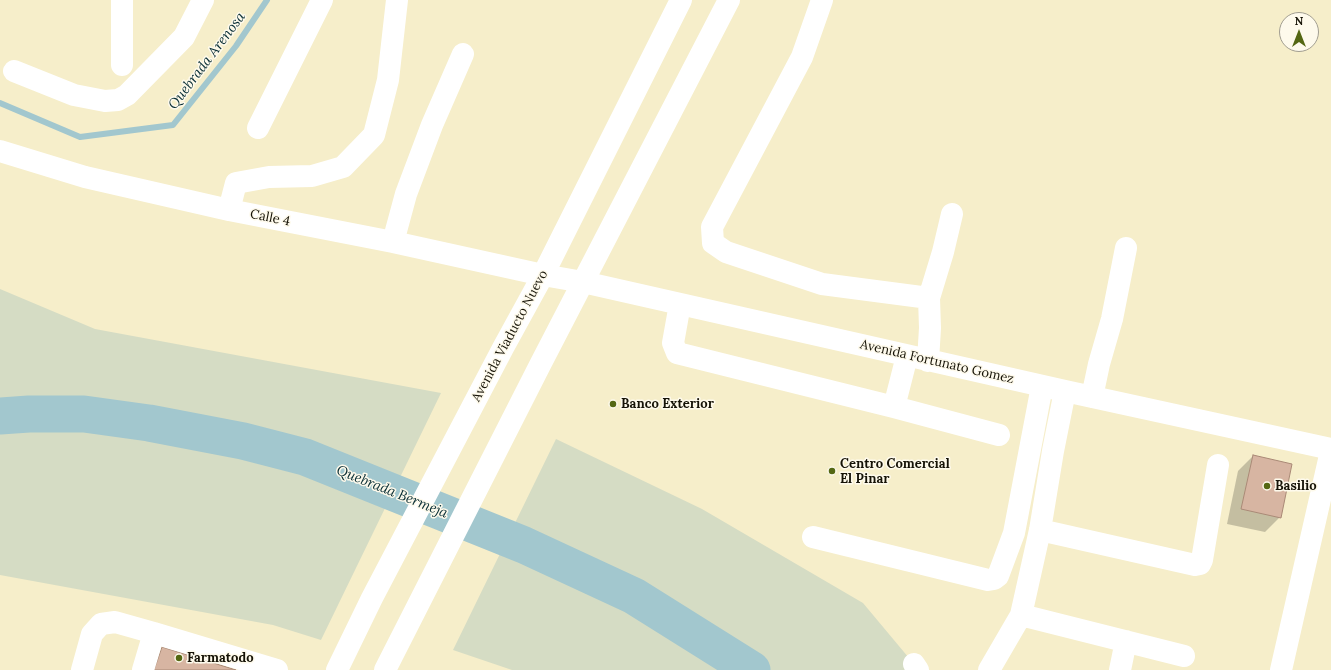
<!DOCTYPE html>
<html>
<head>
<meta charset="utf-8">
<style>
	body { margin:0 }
	#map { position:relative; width:1331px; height:670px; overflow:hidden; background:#f6eeca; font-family:Lora,serif }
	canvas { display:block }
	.north { position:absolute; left:1279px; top:12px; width:40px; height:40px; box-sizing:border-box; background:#fefaec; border:1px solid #a19d90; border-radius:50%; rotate:0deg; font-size:11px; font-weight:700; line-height:16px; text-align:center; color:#151206 }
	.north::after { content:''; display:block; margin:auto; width:14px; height:18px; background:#546713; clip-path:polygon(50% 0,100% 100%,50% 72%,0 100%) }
</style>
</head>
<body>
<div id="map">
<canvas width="1331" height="670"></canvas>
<div class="north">N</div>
</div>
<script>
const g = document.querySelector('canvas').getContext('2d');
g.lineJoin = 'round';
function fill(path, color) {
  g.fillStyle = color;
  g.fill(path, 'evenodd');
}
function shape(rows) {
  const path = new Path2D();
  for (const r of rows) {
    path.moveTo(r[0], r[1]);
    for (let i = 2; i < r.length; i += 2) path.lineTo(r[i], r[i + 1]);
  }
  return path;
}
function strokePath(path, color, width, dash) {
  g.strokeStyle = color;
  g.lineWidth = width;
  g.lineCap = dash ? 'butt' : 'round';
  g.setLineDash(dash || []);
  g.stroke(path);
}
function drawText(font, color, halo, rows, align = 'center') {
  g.font = font + ' Lora,serif';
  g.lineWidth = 3;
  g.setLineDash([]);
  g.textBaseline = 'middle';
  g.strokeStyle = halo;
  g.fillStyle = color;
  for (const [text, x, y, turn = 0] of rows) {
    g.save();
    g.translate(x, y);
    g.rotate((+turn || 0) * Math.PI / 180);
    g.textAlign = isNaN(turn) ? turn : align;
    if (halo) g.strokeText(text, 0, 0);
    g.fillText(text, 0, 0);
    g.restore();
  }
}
const green = shape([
	[0,289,95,329,441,393,321,640,273,625,0,575],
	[556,439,702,509,863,603,919,670,512,670,453,650]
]);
const shadow = shape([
	[1253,456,1280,517,1265,532,1227,524,1238,471]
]);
const stream = shape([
	[0,103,80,137,173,125,236,46,267,0]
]);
const river = shape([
	[0,416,29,414,84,414,149,423,243,441,305,457,524,545,634,596,752,670]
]);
const building = shape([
	[1253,455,1292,464,1281,518,1241,509,1253,455],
	[162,647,236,670,154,670,162,647]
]);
const minor = shape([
	[122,0,122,65],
	[822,0,802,57,712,227,713,243,726,252,822,284,929,298],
	[14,71,74,95,105,101,118,100,127,95,184,37,203,0],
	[258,128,322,0],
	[0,151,85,177,229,210,393,242,543,275,583,282,1065,391,1331,449],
	[229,210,236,183,269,177,312,176,343,167,374,135,388,80,397,0],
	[393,242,406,194,432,125,463,54],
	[680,304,673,343,677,353,894,407,999,435],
	[928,361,930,328,929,298,943,252,952,214],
	[1092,397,1099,364,1112,319,1126,248],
	[894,407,907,356],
	[1040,530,1195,565,1200,564,1202,560,1218,465],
	[813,537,988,580,994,579,998,576,1014,533,1042,386],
	[1021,615,1184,656],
	[154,633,277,670],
	[914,664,918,670],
	[82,670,92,634,101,624,115,622,154,633,143,670],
	[337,670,372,598,503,348,543,275,681,0],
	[385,670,540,365,729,0],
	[989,670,1021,615,1040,530,1053,451,1065,391],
	[1120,670,1126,641],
	[1281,670,1331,451]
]);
const markers = [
	[613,404,4,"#546713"],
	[832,471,4,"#546713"],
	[1267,486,4,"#546713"],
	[179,658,4,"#546713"]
];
const streetNames = [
	["Calle 4",270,218,11],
	["Avenida Viaducto Nuevo",510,336,-62],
	["Avenida Fortunato Gomez",937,362,13]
];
const poiNames = [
	["Banco Exterior",621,404],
	["Centro Comercial",840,464],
	["El Pinar",840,479],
	["Basilio",1275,486],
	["Farmatodo",187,658]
];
const waterNames = [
	["Quebrada Arenosa",207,61,-53],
	["Quebrada Bermeja",392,492,22]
];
fill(green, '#d5dcc4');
fill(shadow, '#0003');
strokePath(stream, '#a2c7ce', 6);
strokePath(river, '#a2c7ce', 37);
fill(building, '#d7b5a2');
strokePath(building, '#a98976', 1);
strokePath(minor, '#fff', 22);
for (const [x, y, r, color] of markers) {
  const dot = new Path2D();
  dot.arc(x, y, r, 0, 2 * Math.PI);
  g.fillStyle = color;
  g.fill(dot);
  strokePath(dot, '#fefaec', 1.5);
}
drawText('13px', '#151206', '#fefaec', streetNames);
drawText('bold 13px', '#151206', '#fefaec', poiNames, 'left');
drawText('italic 14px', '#092e35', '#fefaec', waterNames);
</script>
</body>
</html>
